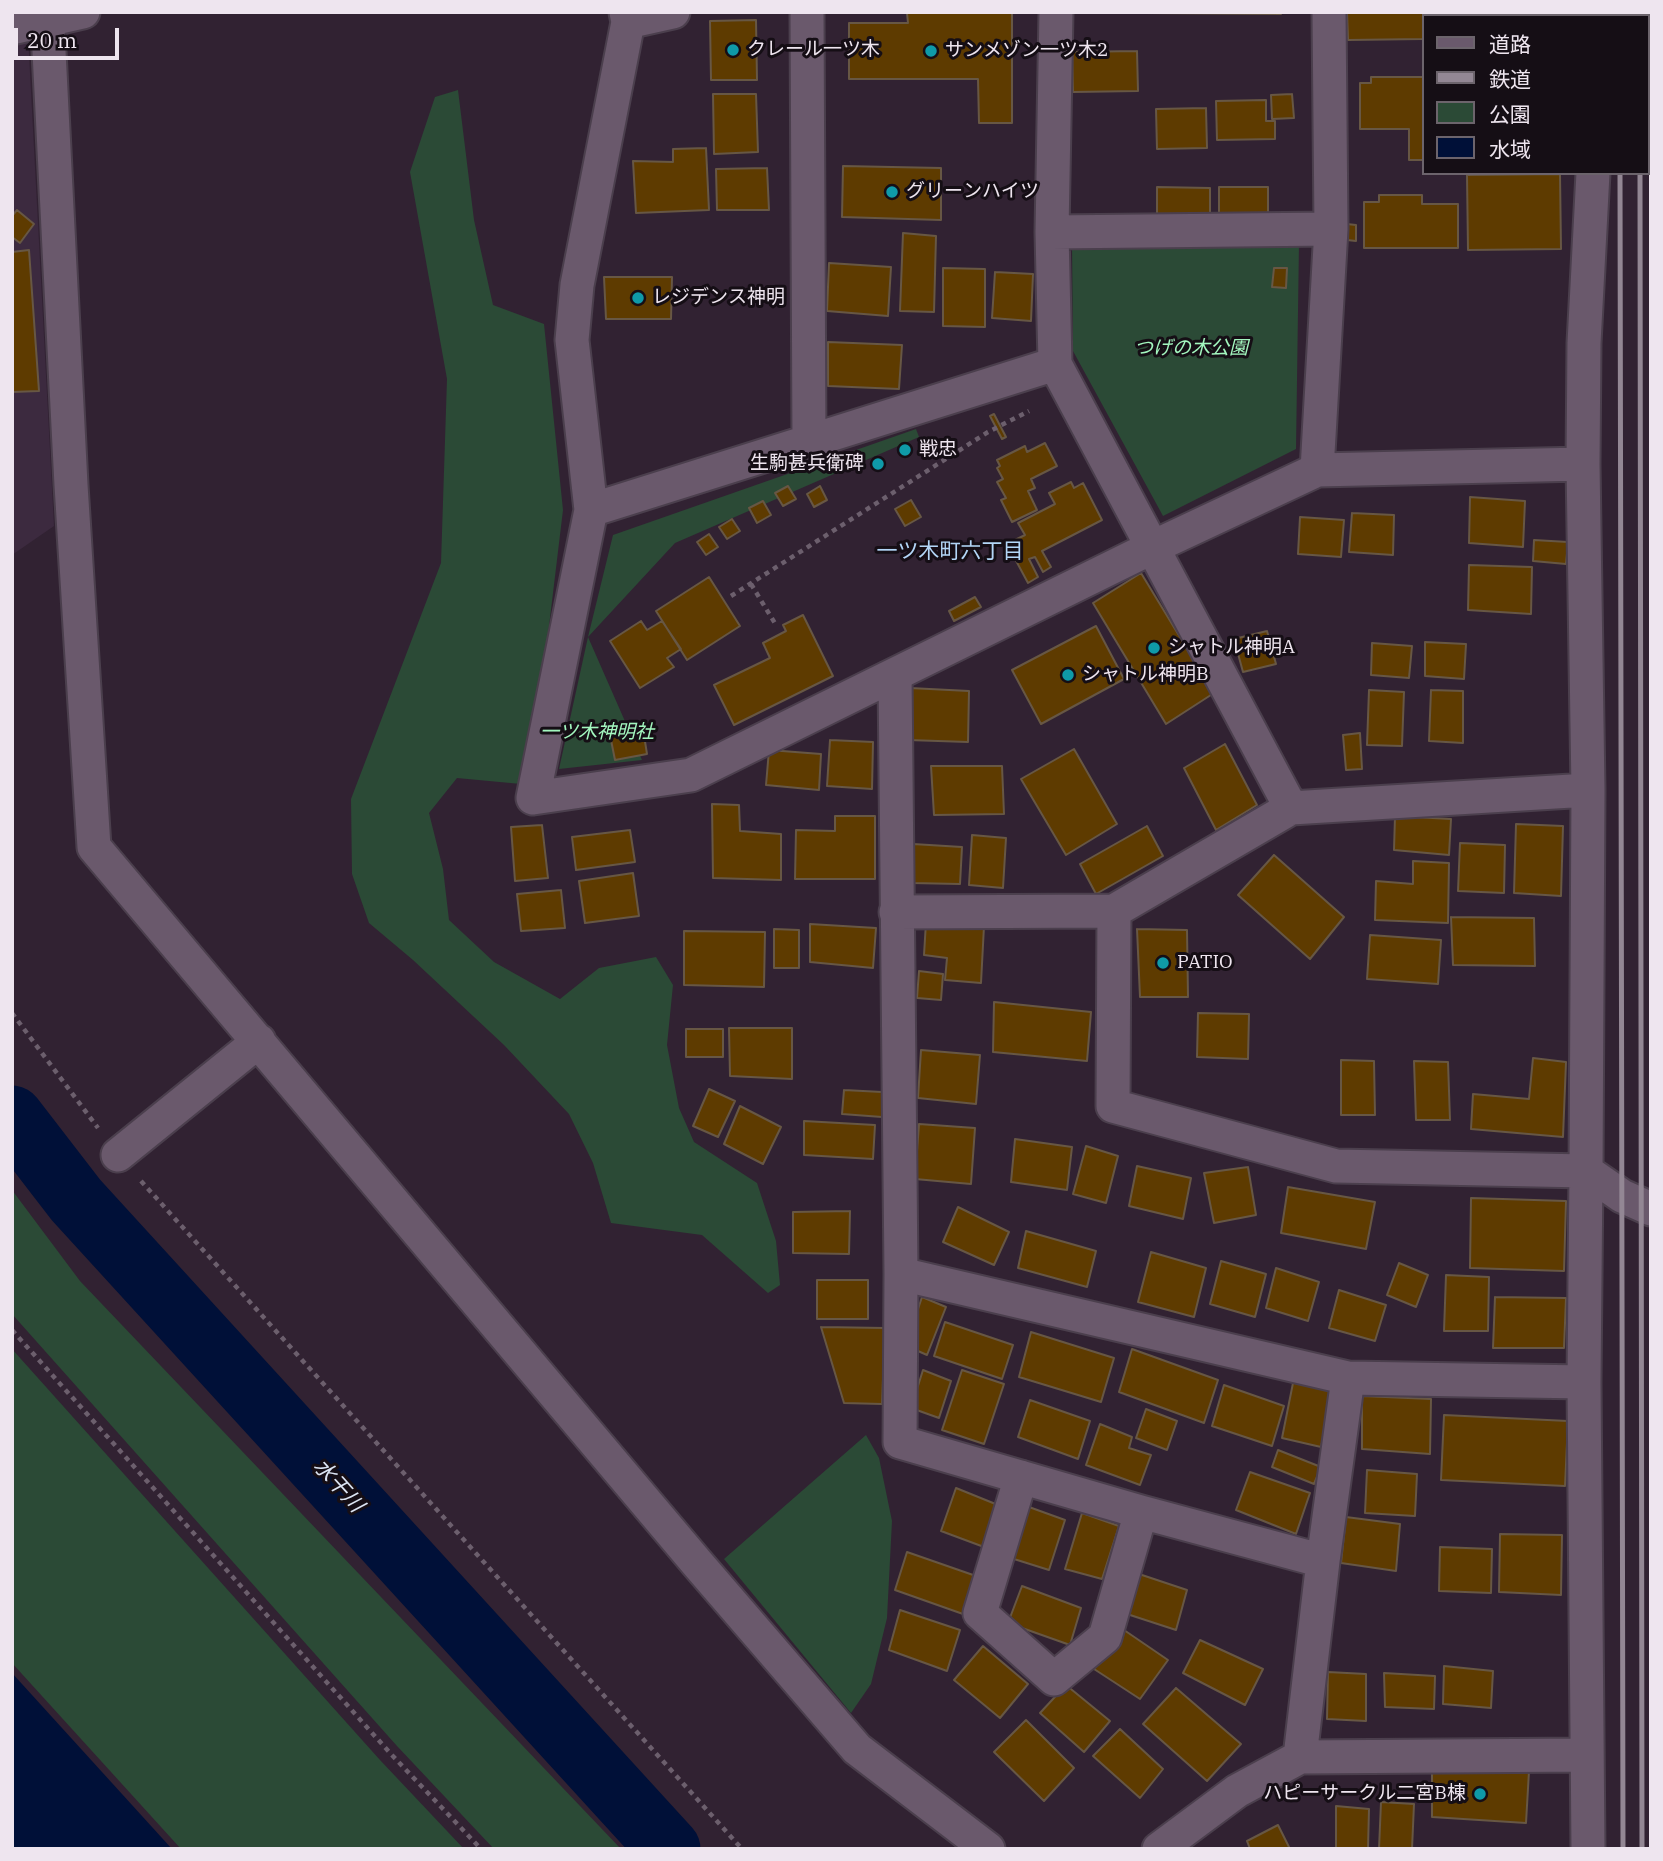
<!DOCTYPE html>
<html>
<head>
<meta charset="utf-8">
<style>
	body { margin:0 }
	#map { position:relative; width:1663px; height:1861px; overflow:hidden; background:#312232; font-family:"IBM Plex Serif","Noto Sans JP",serif }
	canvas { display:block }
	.frame { position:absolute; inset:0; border:14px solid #eee5ef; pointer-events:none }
	.legend { position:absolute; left:1422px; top:14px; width:228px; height:161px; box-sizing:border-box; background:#150e15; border:2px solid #6c646c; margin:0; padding:9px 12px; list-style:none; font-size:21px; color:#eee5ef }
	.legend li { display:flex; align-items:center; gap:14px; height:35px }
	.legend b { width:35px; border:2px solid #6c646c }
	.scale { position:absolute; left:14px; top:28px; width:105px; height:32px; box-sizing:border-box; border:4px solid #eee5ef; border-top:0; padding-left:9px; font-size:21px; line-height:24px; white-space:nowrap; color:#eee5ef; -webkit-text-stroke:5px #150e15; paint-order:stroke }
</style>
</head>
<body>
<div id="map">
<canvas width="1663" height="1861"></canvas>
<div class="frame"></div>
<ul class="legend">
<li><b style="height:9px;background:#6a596c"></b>道路</li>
<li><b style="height:9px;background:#938794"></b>鉄道</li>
<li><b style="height:19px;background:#2b4a36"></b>公園</li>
<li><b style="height:19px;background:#001038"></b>水域</li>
</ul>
<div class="scale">20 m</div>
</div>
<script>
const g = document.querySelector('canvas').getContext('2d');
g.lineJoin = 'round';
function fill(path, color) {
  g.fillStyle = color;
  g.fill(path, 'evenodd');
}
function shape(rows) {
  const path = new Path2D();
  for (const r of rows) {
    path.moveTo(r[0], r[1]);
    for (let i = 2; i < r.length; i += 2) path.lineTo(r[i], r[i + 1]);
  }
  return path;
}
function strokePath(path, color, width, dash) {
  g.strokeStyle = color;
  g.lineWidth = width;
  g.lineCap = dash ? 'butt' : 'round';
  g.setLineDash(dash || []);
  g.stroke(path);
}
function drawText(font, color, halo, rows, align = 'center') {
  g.font = font + ' "IBM Plex Serif","Noto Sans JP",serif';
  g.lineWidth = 6;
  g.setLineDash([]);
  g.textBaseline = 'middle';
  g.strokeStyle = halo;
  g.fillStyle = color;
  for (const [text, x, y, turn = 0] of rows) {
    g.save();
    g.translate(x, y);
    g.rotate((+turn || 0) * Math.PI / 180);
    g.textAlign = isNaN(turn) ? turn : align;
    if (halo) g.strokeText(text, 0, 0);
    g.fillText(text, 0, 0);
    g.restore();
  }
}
const built = shape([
	[28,35,54,526,12,555,12,38]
]);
const green = shape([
	[458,90,474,220,493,305,544,324,563,510,533,759,521,784,457,778,429,813,443,869,449,920,494,962,560,999,599,968,656,957,673,985,667,1045,679,1108,694,1142,757,1183,776,1241,780,1285,768,1293,702,1235,611,1223,593,1163,569,1114,504,1045,413,960,369,923,352,874,351,799,441,563,447,379,410,172,435,97],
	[1072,243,1299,243,1296,449,1163,516,1073,351],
	[916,429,919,437,675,543,588,637,642,760,559,769,588,637,613,535],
	[12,1190,80,1281,621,1849,494,1849,397,1746,12,1314],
	[12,1349,380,1760,464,1849,181,1849,12,1663],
	[866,1435,879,1458,892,1521,887,1618,871,1684,851,1713,724,1559]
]);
const water = shape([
	[12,1673,172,1849,12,1849]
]);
const river = shape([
	[12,1117,76,1200,669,1849]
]);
const building = shape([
	[971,12,1012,12,1012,123,979,123,978,79,849,79,849,23,908,23,907,13,971,12],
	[1144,12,1281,12,1281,14,1144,13,1144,12],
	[1347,12,1554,12,1554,16,1423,16,1423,39,1348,40,1347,12],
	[756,20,757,80,711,80,710,21,756,20],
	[1137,51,1138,91,1073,92,1072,52,1137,51],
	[1371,77,1423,77,1423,160,1409,160,1409,129,1360,129,1360,83,1371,83,1371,77],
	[713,94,756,94,758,152,714,154,713,94],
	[1292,94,1294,118,1272,119,1271,95,1292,94],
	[1266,100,1266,121,1275,121,1275,139,1217,140,1216,101,1266,100],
	[1206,108,1207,148,1157,149,1156,109,1206,108],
	[706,148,709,210,636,213,633,161,673,162,673,149,706,148],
	[843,166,941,168,941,220,842,217,843,166],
	[767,168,769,210,717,210,716,169,767,168],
	[1560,174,1561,249,1468,250,1467,175,1560,174],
	[1157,187,1210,188,1210,217,1157,216,1157,187],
	[1219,187,1268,187,1268,218,1219,218,1219,187],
	[1379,195,1422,195,1422,204,1458,204,1458,248,1364,248,1364,202,1379,202,1379,195],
	[17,210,34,224,20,243,12,237,12,216,17,210],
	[1347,224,1356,225,1356,241,1347,240,1347,224],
	[903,233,936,236,934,312,900,311,903,233],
	[29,250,39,391,12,392,12,252,29,250],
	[829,263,891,267,888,316,827,311,829,263],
	[943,268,985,269,985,327,943,326,943,268],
	[1274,268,1287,268,1286,288,1272,287,1274,268],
	[995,272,1033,274,1031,321,992,318,995,272],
	[604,277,672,277,671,319,606,319,604,277],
	[828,342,902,345,899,389,828,386,828,342],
	[994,414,1006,437,1002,439,990,416,994,414],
	[1045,443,1057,466,1031,479,1035,488,1028,491,1037,510,1012,522,1001,500,1006,498,997,482,1003,479,997,468,1000,466,997,460,1025,446,1027,452,1045,443],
	[1071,482,1074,488,1083,483,1102,520,1042,551,1051,567,1043,572,1035,557,1029,559,1038,577,1028,583,1007,544,1025,535,1018,523,1055,504,1049,493,1071,482],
	[788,486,796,499,783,506,775,493,788,486],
	[820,486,827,500,814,507,807,494,820,486],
	[1470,497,1525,501,1523,547,1469,543,1470,497],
	[911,500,921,517,905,526,895,509,911,500],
	[763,501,771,515,757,523,749,508,763,501],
	[1352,513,1394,515,1393,555,1349,552,1352,513],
	[1300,517,1344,520,1341,557,1298,554,1300,517],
	[732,519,740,531,727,539,719,527,732,519],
	[709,534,718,547,706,555,697,542,709,534],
	[1534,540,1568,542,1566,564,1533,561,1534,540],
	[1469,565,1532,567,1531,614,1468,610,1469,565],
	[1141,573,1214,693,1166,724,1093,603,1141,573],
	[709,577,740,626,687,660,656,611,709,577],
	[975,597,981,607,954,621,949,611,975,597],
	[803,615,833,676,734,725,714,685,770,658,763,643,786,631,783,625,803,615],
	[641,621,647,630,662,621,681,649,667,658,674,667,640,688,610,641,641,621],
	[1096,626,1124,679,1041,724,1012,670,1096,626],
	[1267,631,1276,664,1243,672,1234,639,1267,631],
	[1425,642,1466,644,1464,679,1425,676,1425,642],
	[1372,643,1412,646,1409,678,1371,675,1372,643],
	[910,688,969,691,968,742,908,740,910,688],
	[1369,690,1404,692,1402,746,1367,745,1369,690],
	[1431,690,1463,691,1463,743,1429,741,1431,690],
	[643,729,647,754,615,760,610,735,643,729],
	[1360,733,1362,769,1346,770,1343,735,1360,733],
	[830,740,873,742,872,789,827,786,830,740],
	[1225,744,1257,805,1216,830,1184,768,1225,744],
	[1074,749,1117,824,1066,855,1021,779,1074,749],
	[769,750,821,754,819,790,766,785,769,750],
	[931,766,1002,766,1004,814,934,815,931,766],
	[712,804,739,805,740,831,781,834,781,880,713,878,712,804],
	[835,816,875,816,875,879,795,879,796,830,835,831,835,816],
	[1395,816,1451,819,1449,855,1394,850,1395,816],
	[1516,824,1563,826,1561,896,1514,893,1516,824],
	[542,825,548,878,515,881,511,827,542,825],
	[1147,826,1163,856,1096,894,1080,864,1147,826],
	[630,830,635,862,576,870,572,837,630,830],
	[972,835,1006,838,1003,888,969,885,972,835],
	[1460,843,1505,845,1504,893,1458,891,1460,843],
	[913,844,962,847,960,884,911,883,913,844],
	[1274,855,1344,917,1310,959,1238,895,1274,855],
	[1413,861,1449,863,1448,923,1375,920,1376,881,1413,884,1413,861],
	[633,873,639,916,585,923,579,881,633,873],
	[561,890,565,928,521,931,517,894,561,890],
	[1451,917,1534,918,1535,966,1453,965,1451,917],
	[926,922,984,926,981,983,945,980,947,958,924,955,926,922],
	[810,924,876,928,873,968,810,962,810,924],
	[774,929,799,930,799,968,774,968,774,929],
	[1137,929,1187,930,1188,997,1140,997,1137,929],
	[684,931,765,932,764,987,684,985,684,931],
	[1370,935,1441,940,1438,984,1367,979,1370,935],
	[919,971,943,974,941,1000,917,998,919,971],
	[994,1002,1091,1012,1087,1061,993,1052,994,1002],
	[1198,1013,1249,1014,1248,1059,1197,1057,1198,1013],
	[729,1028,792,1028,792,1079,730,1076,729,1028],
	[686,1029,723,1029,723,1057,686,1057,686,1029],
	[921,1050,980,1055,976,1104,918,1098,921,1050],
	[1533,1058,1566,1062,1563,1137,1471,1129,1473,1094,1529,1099,1533,1058],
	[1341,1060,1374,1061,1375,1115,1341,1115,1341,1060],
	[1414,1061,1448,1062,1450,1120,1416,1120,1414,1061],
	[709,1089,735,1101,718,1137,693,1126,709,1089],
	[844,1090,882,1092,882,1117,842,1114,844,1090],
	[740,1106,781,1127,763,1164,724,1144,740,1106],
	[804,1121,875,1125,873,1159,804,1155,804,1121],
	[919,1124,975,1128,971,1184,915,1179,919,1124],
	[1015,1139,1072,1147,1067,1190,1011,1182,1015,1139],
	[1086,1146,1118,1156,1106,1203,1073,1194,1086,1146],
	[1137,1166,1191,1178,1183,1219,1129,1206,1137,1166],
	[1248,1167,1256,1215,1214,1223,1204,1173,1248,1167],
	[1288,1187,1375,1202,1366,1249,1281,1233,1288,1187],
	[1471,1198,1566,1201,1564,1271,1470,1268,1471,1198],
	[958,1207,1009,1232,994,1265,943,1242,958,1207],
	[850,1211,849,1254,793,1253,793,1212,850,1211],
	[1026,1231,1096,1251,1087,1287,1018,1268,1026,1231],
	[1151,1252,1206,1268,1194,1317,1138,1302,1151,1252],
	[1221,1261,1266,1274,1255,1317,1210,1304,1221,1261],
	[1399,1263,1428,1275,1416,1307,1387,1295,1399,1263],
	[1276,1268,1319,1282,1308,1321,1266,1308,1276,1268],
	[1446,1275,1489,1277,1488,1331,1444,1331,1446,1275],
	[817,1280,868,1280,868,1319,817,1319,817,1280],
	[1339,1290,1386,1305,1375,1341,1329,1328,1339,1290],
	[922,1297,946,1307,927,1355,918,1351,917,1312,922,1297],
	[1495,1297,1566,1298,1564,1348,1493,1348,1495,1297],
	[945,1322,1013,1345,1002,1379,934,1356,945,1322],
	[821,1327,885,1328,882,1404,844,1403,821,1327],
	[1031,1332,1114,1358,1101,1402,1019,1377,1031,1332],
	[1132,1349,1218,1380,1204,1423,1119,1392,1132,1349],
	[923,1370,951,1381,939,1418,911,1408,923,1370],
	[962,1370,1004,1384,984,1444,942,1430,962,1370],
	[1294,1378,1334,1387,1321,1447,1282,1438,1294,1378],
	[1224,1385,1284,1406,1272,1446,1212,1426,1224,1385],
	[1362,1396,1431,1399,1430,1454,1362,1449,1362,1396],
	[1030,1400,1090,1421,1078,1459,1018,1437,1030,1400],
	[1146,1409,1177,1421,1167,1450,1136,1438,1146,1409],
	[1444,1415,1568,1421,1565,1486,1441,1480,1444,1415],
	[1100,1424,1132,1437,1129,1448,1151,1455,1140,1485,1086,1465,1100,1424],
	[1278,1450,1321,1467,1314,1484,1272,1467,1278,1450],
	[1367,1470,1417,1474,1415,1516,1365,1513,1367,1470],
	[1250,1472,1310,1493,1296,1534,1236,1510,1250,1472],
	[956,1488,998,1505,984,1547,941,1531,956,1488],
	[1029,1507,1065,1520,1049,1570,1014,1559,1029,1507],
	[1082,1513,1119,1526,1102,1579,1065,1569,1082,1513],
	[1346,1517,1400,1524,1396,1571,1341,1563,1346,1517],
	[1500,1534,1562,1535,1561,1595,1499,1592,1500,1534],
	[1440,1547,1492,1549,1491,1593,1439,1591,1440,1547],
	[907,1552,976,1576,963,1614,895,1590,907,1552],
	[1139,1574,1187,1590,1176,1630,1127,1614,1139,1574],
	[1022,1586,1081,1608,1070,1645,1008,1623,1022,1586],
	[900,1610,960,1630,947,1671,889,1650,900,1610],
	[1124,1630,1168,1660,1140,1699,1094,1669,1124,1630],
	[1200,1640,1263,1669,1245,1705,1183,1673,1200,1640],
	[983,1646,1028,1684,1000,1718,954,1680,983,1646],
	[1444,1666,1493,1671,1491,1708,1443,1704,1444,1666],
	[1328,1672,1366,1674,1366,1721,1327,1719,1328,1672],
	[1384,1673,1435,1676,1434,1709,1385,1707,1384,1673],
	[1066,1685,1110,1721,1084,1752,1040,1713,1066,1685],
	[1176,1688,1241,1744,1207,1781,1143,1724,1176,1688],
	[1026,1720,1074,1768,1044,1801,994,1752,1026,1720],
	[1120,1729,1163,1769,1140,1798,1093,1756,1120,1729],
	[1432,1765,1529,1771,1526,1823,1432,1817,1432,1765],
	[1381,1802,1414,1804,1412,1849,1379,1849,1381,1802],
	[1336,1806,1369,1809,1368,1849,1336,1849,1336,1806],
	[1278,1825,1290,1849,1250,1849,1247,1841,1278,1825]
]);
const path = shape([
	[751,584,776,625],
	[731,596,988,432,1029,411],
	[12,1013,98,1128],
	[141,1181,742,1849],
	[12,1330,390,1753,481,1849]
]);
const minor = shape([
	[47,12,71,485,94,847,697,1563,857,1749,988,1849],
	[807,12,809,442],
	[1329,12,1331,229,1052,232,1055,364,591,510,533,798,691,775,1153,547,1317,470,1583,464],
	[1594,12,1594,16],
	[628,22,673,12],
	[12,28,83,12],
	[1593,173,1584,343,1583,464,1588,790,1586,1171,1622,1196,1651,1209],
	[1052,232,1056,12],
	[1055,364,1291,808,1114,911,1113,1106,1336,1166,1586,1171,1584,1382,1588,1849],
	[1317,470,1331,229],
	[591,510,572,340,577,285,628,22,626,12],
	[895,675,901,1274,900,1442,1141,1512,1323,1561,1300,1757],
	[1291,808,1588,790],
	[896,912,1114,911],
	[118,1155,259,1041],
	[901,1274,1348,1378],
	[1021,1477,980,1613,1054,1679,1105,1637,1141,1512],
	[1323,1561,1348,1378,1584,1382],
	[1159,1849,1237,1791,1300,1757,1586,1755]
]);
const rail = shape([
	[1640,12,1640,16],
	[1620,16,1620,12],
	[1620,173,1623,1849],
	[1640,173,1642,1849]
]);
const markers = [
	[733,50,7,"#0f9aa8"],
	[931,51,7,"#0f9aa8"],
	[892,192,7,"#0f9aa8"],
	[638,298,7,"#0f9aa8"],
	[905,450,7,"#0f9aa8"],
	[878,464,7,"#0f9aa8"],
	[1154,648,7,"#0f9aa8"],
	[1068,675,7,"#0f9aa8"],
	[1163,963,7,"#0f9aa8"],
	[1480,1794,7,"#0f9aa8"]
];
const poiNames = [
	["クレール一ツ木",747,50],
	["サンメゾン一ツ木2",945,51],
	["グリーンハイツ",906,192],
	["レジデンス神明",652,298],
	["戦忠",919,450],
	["生駒甚兵衛碑",864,464,"right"],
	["シャトル神明A",1168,648],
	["シャトル神明B",1082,675],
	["PATIO",1177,963],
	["ハピーサークル二宮B棟",1466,1794,"right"]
];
const parkNames = [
	["つげの木公園",1191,349],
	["一ツ木神明社",597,733]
];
const neighbourhoodNames = [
	["一ツ木町六丁目",950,552]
];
const waterNames = [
	["水干川",338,1486,48]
];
fill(built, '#3c2a3f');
fill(green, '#2b4a36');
fill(water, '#001038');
strokePath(river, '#001038', 63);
fill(building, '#5e3b00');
strokePath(building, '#675744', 2);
strokePath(minor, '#4b3f4d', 37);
strokePath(path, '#6c5f6d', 4.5, [5, 5]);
strokePath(minor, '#6a596c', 33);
strokePath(rail, '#938794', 5);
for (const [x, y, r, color] of markers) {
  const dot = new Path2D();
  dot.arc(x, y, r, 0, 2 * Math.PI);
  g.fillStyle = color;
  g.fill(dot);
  strokePath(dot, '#150e15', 2.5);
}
drawText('19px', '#eee5ef', '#150e15', poiNames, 'left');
drawText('italic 19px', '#a3f7bf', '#150e15', parkNames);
drawText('21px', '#b3d6f7', '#150e15', neighbourhoodNames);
drawText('italic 21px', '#dce5f4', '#150e15', waterNames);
</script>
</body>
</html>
